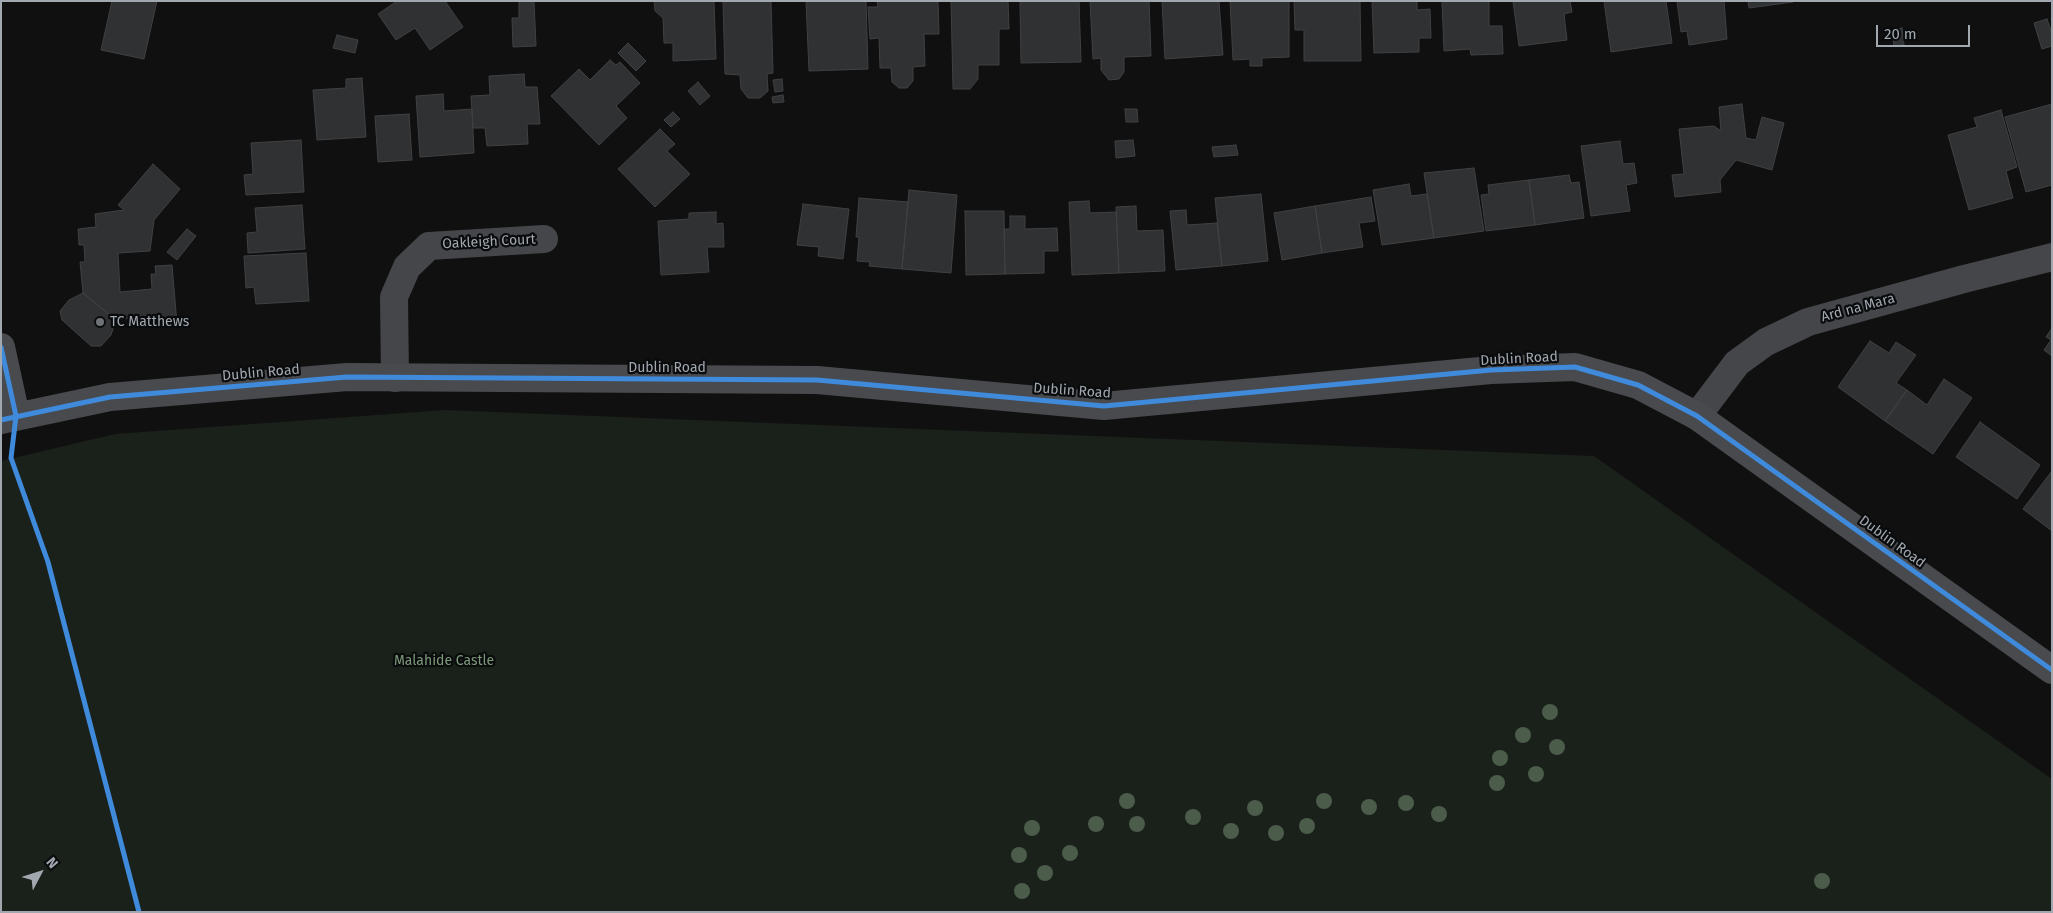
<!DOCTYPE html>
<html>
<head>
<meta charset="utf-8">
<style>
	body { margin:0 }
	#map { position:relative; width:2053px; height:913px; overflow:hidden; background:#101010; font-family:"Fira Sans",sans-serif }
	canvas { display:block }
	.frame { position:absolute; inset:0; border:2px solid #a2a8b0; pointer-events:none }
	.north { position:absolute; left:15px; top:848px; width:50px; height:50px; -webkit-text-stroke:4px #0a0b0c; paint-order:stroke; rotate:50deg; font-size:14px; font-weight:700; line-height:20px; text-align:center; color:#a2a8b0 }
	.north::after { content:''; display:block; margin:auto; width:18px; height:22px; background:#a2a8b0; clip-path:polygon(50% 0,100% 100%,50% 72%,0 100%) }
	.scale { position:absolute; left:1876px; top:25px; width:94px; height:22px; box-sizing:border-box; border:2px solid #a2a8b0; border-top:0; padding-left:6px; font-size:15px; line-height:18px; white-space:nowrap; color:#a2a8b0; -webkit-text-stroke:4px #0a0b0c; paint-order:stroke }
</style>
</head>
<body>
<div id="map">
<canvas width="2053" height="913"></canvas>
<div class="frame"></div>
<div class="north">N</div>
<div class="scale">20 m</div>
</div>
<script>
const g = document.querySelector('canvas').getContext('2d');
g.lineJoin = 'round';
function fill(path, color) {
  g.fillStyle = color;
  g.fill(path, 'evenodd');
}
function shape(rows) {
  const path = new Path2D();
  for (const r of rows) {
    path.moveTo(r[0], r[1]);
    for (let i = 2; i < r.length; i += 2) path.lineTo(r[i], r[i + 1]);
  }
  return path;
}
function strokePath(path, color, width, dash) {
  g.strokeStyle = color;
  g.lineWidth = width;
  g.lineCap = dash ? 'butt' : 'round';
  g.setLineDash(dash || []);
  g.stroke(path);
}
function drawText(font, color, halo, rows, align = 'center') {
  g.font = font + ' "Fira Sans",sans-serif';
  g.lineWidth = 4.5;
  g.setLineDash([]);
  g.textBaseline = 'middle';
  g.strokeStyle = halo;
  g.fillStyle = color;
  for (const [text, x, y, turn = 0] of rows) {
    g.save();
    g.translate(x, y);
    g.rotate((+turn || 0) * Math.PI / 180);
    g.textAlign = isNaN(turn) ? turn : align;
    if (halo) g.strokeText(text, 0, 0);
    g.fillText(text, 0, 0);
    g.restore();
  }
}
const green = shape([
	[445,410,1594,456,2052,779,2052,912,1,912,1,461,115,434]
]);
const building = shape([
	[112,1,157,1,144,59,101,50,112,1],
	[397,1,445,1,463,27,430,50,415,28,396,40,378,14,397,1],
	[519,1,534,1,536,46,513,47,512,18,519,18,519,1],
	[654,1,714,1,716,59,673,61,673,43,664,43,663,18,655,11,654,1],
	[723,1,771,1,773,73,767,74,768,91,760,98,748,98,741,89,740,75,725,74,723,1],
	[806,1,866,1,868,69,809,71,806,1],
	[877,1,938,1,939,34,924,34,925,66,913,67,913,81,907,88,899,88,892,82,891,68,880,68,879,38,870,39,868,7,878,7,877,1],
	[951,1,1008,1,1009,29,999,29,999,65,978,65,978,79,970,89,953,89,951,1],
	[1020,1,1079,1,1081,62,1021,63,1020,1],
	[1090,1,1149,1,1151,56,1124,57,1124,72,1119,79,1109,80,1101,70,1101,58,1093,59,1090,1],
	[1162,1,1219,1,1223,55,1165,59,1162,1],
	[1230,1,1289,1,1289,57,1262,58,1262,66,1250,66,1250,59,1233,60,1230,1],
	[1294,1,1360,1,1361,61,1304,61,1304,30,1295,30,1294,1],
	[1372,1,1417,1,1417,10,1430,9,1431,38,1419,38,1419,52,1374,53,1372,1],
	[1442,1,1489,1,1489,26,1502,26,1503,54,1471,55,1470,49,1444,51,1442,1],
	[1513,1,1570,1,1572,12,1564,14,1567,40,1519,46,1513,1],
	[1604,1,1666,1,1672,43,1611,52,1604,1],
	[1677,1,1724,1,1727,39,1689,45,1687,31,1681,32,1677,1],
	[1748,1,1793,1,1793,2,1749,8,1748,1],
	[2047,19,2052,34,2052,46,2042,49,2034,23,2047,19],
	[1902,28,1904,45,1894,46,1892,30,1902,28],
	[337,35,358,40,355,53,333,48,337,35],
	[628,43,646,61,636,71,618,53,628,43],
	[610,60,616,65,620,62,640,83,616,106,627,118,599,145,551,96,579,69,590,80,610,60],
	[524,74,525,87,537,87,540,124,527,124,528,144,487,146,485,128,473,128,471,96,490,95,489,76,524,74],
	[362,78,366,137,317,140,313,90,346,88,346,79,362,78],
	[782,79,783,91,775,92,773,80,782,79],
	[698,82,710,96,700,105,688,91,698,82],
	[443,94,444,111,472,109,474,153,420,157,416,96,443,94],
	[783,95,784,102,773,103,772,97,783,95],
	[1742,104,1746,138,1756,140,1762,117,1784,123,1772,170,1736,160,1720,180,1721,192,1675,197,1672,175,1684,174,1679,129,1714,126,1721,131,1719,107,1742,104],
	[2052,104,2052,185,2026,192,2005,117,2052,104],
	[1125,109,1137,109,1138,122,1126,122,1125,109],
	[2001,110,2017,167,2006,171,2013,198,1969,210,1948,135,1977,127,1974,118,2001,110],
	[673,112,680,119,671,127,664,120,673,112],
	[409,114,412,160,378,162,375,116,409,114],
	[660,129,675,144,667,151,690,174,655,207,618,169,660,129],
	[301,140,304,192,246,195,244,175,253,174,251,143,301,140],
	[1133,140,1135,156,1116,158,1115,141,1133,140],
	[1620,141,1623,164,1634,163,1637,183,1626,185,1630,211,1591,216,1581,146,1620,141],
	[1236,145,1238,155,1214,157,1212,147,1236,145],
	[153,164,180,189,154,220,150,251,118,253,120,292,152,289,151,274,156,274,155,266,172,265,177,324,147,327,146,316,116,320,83,293,80,262,85,262,84,245,79,245,78,229,96,227,95,214,124,210,118,205,153,164],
	[1474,168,1484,231,1434,238,1424,173,1474,168],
	[1569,175,1571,183,1579,182,1584,218,1535,225,1529,180,1569,175],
	[1529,180,1535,225,1486,231,1481,195,1489,194,1488,185,1529,180],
	[1409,184,1411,196,1427,194,1434,238,1382,245,1373,190,1409,184],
	[909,190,957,195,951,273,902,269,909,190],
	[1261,194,1268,261,1222,266,1215,198,1261,194],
	[1371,197,1375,221,1359,223,1363,247,1322,253,1315,206,1371,197],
	[859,198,908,202,902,269,869,266,870,262,857,261,859,237,856,237,859,198],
	[1089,201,1090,213,1116,212,1119,273,1072,275,1069,202,1089,201],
	[803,204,849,209,843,259,818,256,819,247,797,245,803,204],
	[302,205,305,249,248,253,247,233,257,232,255,208,302,205],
	[1136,206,1137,231,1163,230,1165,271,1119,273,1116,207,1136,206],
	[1315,206,1322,253,1282,260,1274,213,1315,206],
	[1186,210,1187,225,1217,223,1222,266,1176,270,1170,211,1186,210],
	[965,211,1004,211,1005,274,966,275,965,211],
	[716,212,716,224,723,223,724,247,707,247,709,272,661,275,658,221,689,219,689,213,716,212],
	[1010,216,1025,216,1025,229,1057,228,1058,251,1044,251,1044,273,1005,274,1004,229,1010,229,1010,216],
	[187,229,196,236,177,260,167,252,187,229],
	[306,253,309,301,256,304,254,287,246,288,244,256,306,253],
	[83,293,116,320,111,335,101,346,91,346,62,320,60,311,69,300,83,293],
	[2052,328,2052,356,2044,350,2051,340,2046,337,2052,328],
	[1870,341,1889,353,1896,342,1916,355,1896,383,1907,390,1885,421,1838,387,1870,341],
	[1944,379,1972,398,1933,454,1885,421,1907,390,1927,405,1944,379],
	[1980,422,2040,465,2017,499,1956,457,1980,422],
	[2052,471,2052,531,2023,509,2052,471]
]);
const minor = shape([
	[395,378,394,297,407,267,429,246,544,239],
	[1697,416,1737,363,1766,342,1808,322,1964,279,2052,257]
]);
const secondary = shape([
	[1,347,16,416],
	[1,420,110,397,347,377,817,380,1104,406,1491,370,1575,367,1638,385,1697,416,2052,670]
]);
const cycleway = shape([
	[1,347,16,416,11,458,48,562,139,912],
	[1,420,110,397,347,377,817,380,1104,406,1491,370,1575,367,1638,385,1697,416,2052,670]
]);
const trees = [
	[1550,712],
	[1523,735],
	[1557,747],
	[1500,758],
	[1536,774],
	[1497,783],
	[1127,801],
	[1324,801],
	[1406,803],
	[1369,807],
	[1255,808],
	[1439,814],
	[1193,817],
	[1096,824],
	[1137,824],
	[1307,826],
	[1032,828],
	[1231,831],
	[1276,833],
	[1070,853],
	[1019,855],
	[1045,873],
	[1822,881],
	[1022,891]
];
const markers = [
	[100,322,5,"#6f7378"]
];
const streetNames = [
	["Oakleigh Court",489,242,-3],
	["Ard na Mara",1858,308,-15],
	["Dublin Road",1519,359,-3],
	["Dublin Road",667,368],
	["Dublin Road",261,373,-5],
	["Dublin Road",1072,391,4],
	["Dublin Road",1892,542,36]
];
const poiNames = [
	["TC Matthews",110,322]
];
const parkNames = [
	["Malahide Castle",444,661]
];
fill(green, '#1a201a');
fill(building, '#303133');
strokePath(building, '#404143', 1);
strokePath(minor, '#444649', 28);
strokePath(secondary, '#484a4d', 28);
strokePath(cycleway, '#408adc', 5);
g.fillStyle = '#4b5c4a';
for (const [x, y] of trees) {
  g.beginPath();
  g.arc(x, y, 8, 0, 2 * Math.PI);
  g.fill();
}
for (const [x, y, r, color] of markers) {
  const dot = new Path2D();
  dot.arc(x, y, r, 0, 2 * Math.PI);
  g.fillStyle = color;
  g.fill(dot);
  strokePath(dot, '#0a0b0c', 2);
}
drawText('14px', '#a2a8b0', '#0a0b0c', streetNames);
drawText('14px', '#a2a8b0', '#0a0b0c', poiNames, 'left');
drawText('14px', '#7c9a7a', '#0a0b0c', parkNames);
</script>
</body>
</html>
